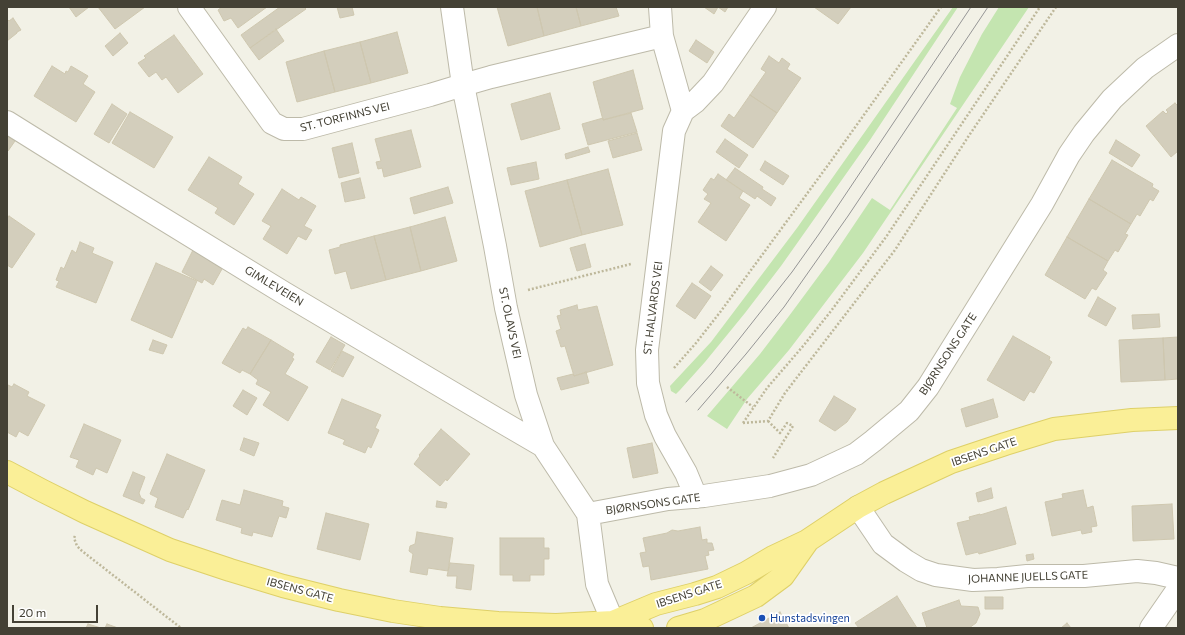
<!DOCTYPE html>
<html>
<head>
<meta charset="utf-8">
<style>
	body { margin:0 }
	#map { position:relative; width:1185px; height:635px; overflow:hidden; background:#f2f1e6; font-family:Commissioner,sans-serif }
	canvas { display:block }
	.frame { position:absolute; inset:0; border:8px solid #444135; pointer-events:none }
	.scale { position:absolute; left:12px; top:605px; width:86px; height:18px; box-sizing:border-box; border:2px solid #444135; border-top:0; padding-left:5px; font-size:12px; line-height:14px; white-space:nowrap; color:#444135; -webkit-text-stroke:3px #fff; paint-order:stroke }
</style>
</head>
<body>
<div id="map">
<canvas width="1185" height="635"></canvas>
<div class="frame"></div>
<div class="scale">20 m</div>
</div>
<script>
const g = document.querySelector('canvas').getContext('2d');
g.lineJoin = 'round';
function fill(path, color) {
  g.fillStyle = color;
  g.fill(path, 'evenodd');
}
function shape(rows) {
  const path = new Path2D();
  for (const r of rows) {
    path.moveTo(r[0], r[1]);
    for (let i = 2; i < r.length; i += 2) path.lineTo(r[i], r[i + 1]);
  }
  return path;
}
function strokePath(path, color, width, dash) {
  g.strokeStyle = color;
  g.lineWidth = width;
  g.lineCap = dash ? 'butt' : 'round';
  g.setLineDash(dash || []);
  g.stroke(path);
}
function drawText(font, color, halo, rows, align = 'center') {
  g.font = font + ' Commissioner,sans-serif';
  g.lineWidth = 3.5;
  g.setLineDash([]);
  g.textBaseline = 'middle';
  g.strokeStyle = halo;
  g.fillStyle = color;
  for (const [text, x, y, turn = 0] of rows) {
    g.save();
    g.translate(x, y);
    g.rotate((+turn || 0) * Math.PI / 180);
    g.textAlign = isNaN(turn) ? turn : align;
    if (halo) g.strokeText(text, 0, 0);
    g.fillText(text, 0, 0);
    g.restore();
  }
}
const green = shape([
	[953,7,958,7,870,140,781,266,745,313,705,362,680,390,676,394,671,391,670,386,711,342,797,228],
	[999,7,1029,7,863,253,789,350,747,399,727,429,707,416,760,354,789,316,829,262,872,198,890,210,957,108,950,104,960,77,982,34]
]);
const building = shape([
	[69,7,89,7,76,17,69,7],
	[98,7,145,7,115,29,98,7],
	[222,7,267,7,238,28,231,18,224,21,218,10,222,7],
	[280,7,304,7,306,9,250,48,241,35,280,7],
	[337,7,352,7,354,15,340,18,337,7],
	[497,7,537,7,544,36,508,46,497,7],
	[537,7,576,7,581,26,544,36,537,7],
	[576,7,616,7,619,16,581,26,576,7],
	[704,7,728,7,725,12,718,7,714,14,704,7],
	[814,7,851,7,838,24,814,7],
	[13,18,21,30,17,32,17,33,7,41,7,19,9,21,13,18],
	[276,29,284,41,259,60,250,48,276,29],
	[397,32,408,73,371,83,360,42,397,32],
	[120,33,128,43,113,56,105,46,120,33],
	[174,35,203,74,178,93,166,77,162,80,156,72,149,77,138,63,146,58,144,56,174,35],
	[696,40,714,52,707,63,689,51,696,40],
	[360,42,371,83,335,92,324,51,360,42],
	[324,51,335,92,297,102,286,62,324,51],
	[769,56,779,63,782,58,790,64,787,69,801,78,777,113,750,95,766,72,761,69,769,56],
	[52,66,65,74,66,71,68,72,71,66,88,76,83,84,95,92,76,122,34,96,52,66],
	[633,70,643,109,603,120,593,82,633,70],
	[550,93,560,129,521,140,511,104,550,93],
	[750,95,777,113,753,148,721,126,729,114,734,118,750,95],
	[1175,103,1177,105,1178,104,1178,151,1171,157,1146,126,1163,111,1166,114,1168,112,1166,110,1175,103],
	[112,104,127,114,109,143,94,134,112,104],
	[130,112,173,137,154,168,112,143,130,112],
	[631,113,637,132,588,145,582,124,603,118,603,120,631,113],
	[411,130,421,167,384,177,382,168,378,169,376,162,381,161,375,139,411,130],
	[637,133,642,150,613,158,608,141,637,133],
	[7,136,15,141,8,151,7,150,7,136],
	[725,139,748,155,739,168,716,152,725,139],
	[1116,140,1140,155,1132,167,1109,153,1116,140],
	[352,143,359,173,339,178,332,148,352,143],
	[588,147,590,152,566,159,565,154,588,147],
	[209,157,242,177,238,184,254,194,234,225,215,213,218,208,188,190,209,157],
	[1112,160,1153,184,1152,187,1159,191,1153,201,1150,199,1140,216,1137,214,1131,224,1089,199,1112,160],
	[765,161,789,176,783,185,760,170,765,161],
	[536,162,539,179,511,185,507,168,536,162],
	[735,168,763,187,762,189,776,198,771,206,757,196,755,199,726,180,735,168],
	[608,169,623,225,582,235,567,180,608,169],
	[718,174,743,191,739,198,750,205,726,241,698,222,711,203,704,199,708,194,703,190,711,178,714,180,718,174],
	[360,178,365,198,345,202,341,183,360,178],
	[567,180,582,235,540,247,525,191,567,180],
	[448,187,453,203,414,214,410,198,448,187],
	[282,189,299,200,301,197,316,206,304,226,312,230,306,240,298,236,287,254,263,239,271,226,262,221,282,189],
	[1089,199,1131,224,1125,234,1128,235,1118,252,1115,250,1108,261,1067,237,1089,199],
	[9,216,35,234,12,268,7,265,7,219,9,216],
	[445,217,457,261,421,271,410,227,445,217],
	[410,227,421,271,386,280,374,236,410,227],
	[374,236,386,280,351,289,346,271,335,274,329,250,340,247,340,245,374,236],
	[1067,237,1108,261,1103,270,1107,273,1096,290,1092,288,1085,299,1045,275,1067,237],
	[80,242,94,248,92,253,113,262,96,303,56,287,59,281,56,280,61,267,64,269,72,250,76,253,80,242],
	[585,244,591,267,577,271,570,248,585,244],
	[193,250,222,269,213,285,204,279,202,283,182,272,193,250],
	[156,263,197,281,172,338,131,320,156,263],
	[711,266,723,275,711,291,699,282,711,266],
	[692,283,711,296,695,319,676,306,692,283],
	[1098,297,1116,308,1106,326,1088,316,1098,297],
	[577,305,578,310,597,306,613,365,574,376,565,346,561,347,556,331,561,329,557,316,561,315,560,310,577,305],
	[1159,314,1160,327,1133,329,1132,315,1159,314],
	[248,327,271,340,250,374,242,370,240,373,222,363,243,328,246,330,248,327],
	[1013,336,1050,357,1049,360,1052,362,1034,393,1030,391,1024,401,987,380,1013,336],
	[331,337,345,345,330,370,316,362,331,337],
	[1178,337,1178,379,1165,380,1163,338,1178,337],
	[1163,338,1165,380,1121,382,1119,340,1163,338],
	[153,340,167,345,163,354,149,350,153,340],
	[271,340,294,354,292,358,294,359,285,374,308,387,288,421,263,405,271,392,256,384,258,380,250,374,271,340],
	[342,351,354,357,343,377,331,371,342,351],
	[586,372,589,383,561,390,557,378,573,374,574,376,586,372],
	[14,384,29,392,27,396,45,405,28,436,19,431,16,437,7,432,7,386,8,385,12,387,14,384],
	[243,390,257,398,247,415,233,406,243,390],
	[834,396,856,409,847,422,835,431,819,421,834,396],
	[342,399,381,415,375,428,379,430,371,448,368,446,365,453,343,444,345,440,328,433,342,399],
	[993,399,998,417,966,427,961,409,993,399],
	[84,424,121,440,107,473,96,468,93,475,76,467,79,460,70,457,84,424],
	[441,429,470,454,447,481,446,479,440,486,414,464,420,456,419,455,441,429],
	[244,438,259,443,254,456,240,450,244,438],
	[652,443,658,473,633,478,627,448,652,443],
	[167,454,205,470,188,510,187,509,183,518,155,507,158,498,150,494,167,454],
	[133,472,145,477,139,493,141,498,145,500,143,504,123,496,133,472],
	[991,488,993,498,978,502,976,493,991,488],
	[244,490,283,501,282,506,289,508,286,518,279,516,272,537,253,532,252,536,241,533,242,528,216,520,222,500,240,505,244,490],
	[1083,490,1087,508,1093,506,1097,526,1091,527,1092,532,1082,534,1081,530,1052,536,1045,502,1063,498,1062,494,1083,490],
	[437,501,447,503,446,508,436,507,437,501],
	[1172,504,1174,539,1133,541,1132,506,1172,504],
	[1006,507,1016,544,979,554,978,552,966,555,957,523,970,520,969,517,980,514,980,515,1006,507],
	[326,513,369,524,360,560,317,549,326,513],
	[700,527,702,540,707,539,707,543,712,543,714,550,708,551,709,555,705,556,708,569,651,580,649,566,643,567,640,553,646,552,643,538,667,533,672,530,678,531,700,527],
	[417,532,453,538,448,571,428,568,427,575,410,572,413,554,409,551,410,546,415,544,417,532],
	[500,538,544,538,544,548,549,548,549,559,544,559,544,575,530,575,530,581,513,581,513,575,500,575,500,538],
	[1033,554,1034,559,1027,561,1026,555,1033,554],
	[450,563,474,565,471,590,456,588,457,576,447,576,450,563],
	[897,596,917,628,859,628,855,623,897,596],
	[985,597,1003,597,1003,609,985,609,985,597],
	[959,600,961,606,978,607,980,614,976,623,969,628,927,628,922,613,959,600],
	[780,612,789,628,751,628,780,612],
	[1067,623,1071,628,1061,628,1067,623],
	[88,624,101,628,86,628,88,624],
	[107,624,118,628,105,628,107,624]
]);
const path = shape([
	[528,290,631,264],
	[674,368,696,343,721,311,831,161,941,7],
	[727,387,753,407],
	[768,421,780,433,787,423,793,426,773,458],
	[743,423,768,421,785,393,895,250,968,137,1056,7],
	[743,423,767,388,804,345,831,311,886,237,1040,7],
	[75,536,74,538,77,546,82,551,181,628]
]);
const minor = shape([
	[189,7,272,123,284,129,303,129,430,95,463,85,491,77,662,36],
	[452,7,463,85,495,246,506,308,526,395,543,446,588,514,597,584,613,622,617,628],
	[660,7,662,36,683,111,674,131,647,350,648,383,656,415,665,436,686,473,696,497],
	[683,111,695,102,713,83,765,7],
	[7,122,103,182,284,293,495,418,543,446],
	[858,507,883,544,906,561,921,570,936,575,973,580,998,579,1027,576,1084,576,1137,571,1156,573,1178,578],
	[588,514,668,499,704,496,770,486,811,475,856,454,873,441,909,411,928,387,1042,204,1069,155,1084,133,1112,99,1145,68,1178,45],
	[1151,628,1178,589]
]);
const major = shape([
	[7,472,43,491,85,512,170,550,230,570,283,586,339,600,393,611,440,618,498,623,556,625,613,622,642,628],
	[613,622,656,604,695,594,717,587,746,573,773,557,807,541,858,507,884,493,951,462,1005,444,1054,429,1132,420,1178,418],
	[678,628,705,620,756,596,783,576,807,542]
]);
const tram = shape([
	[686,402,712,373,740,338,792,272,819,234,971,7],
	[698,410,746,354,784,307,805,277,848,216,988,7]
]);
const markers = [
	[762,618,4,"#1a4fb4"]
];
const streetNames = [
	["ST. TORFINNS VEI",345,117,-14],
	["GIMLEVEIEN",274,286,31],
	["ST. HALVARDS VEI",653,308,-83],
	["ST. OLAVS VEI",510,323,78],
	["BJØRNSONS GATE",948,354,-57],
	["IBSENS GATE",984,452,-19],
	["BJØRNSONS GATE",653,504,-8],
	["JOHANNE JUELLS GATE",1028,577,-2],
	["IBSENS GATE",300,590,15],
	["IBSENS GATE",689,594,-18]
];
const transitNames = [
	["Hunstadsvingen",770,618]
];
fill(green, '#c4e5b0');
fill(building, '#d3cebc');
strokePath(building, '#cec7af', 1);
strokePath(minor, '#bdbaa9', 24);
strokePath(major, '#ded068', 24);
strokePath(path, '#beb89b', 2.5, [2, 2]);
strokePath(minor, '#fff', 22);
strokePath(major, '#faef97', 22);
strokePath(tram, '#959595', 1);
for (const [x, y, r, color] of markers) {
  const dot = new Path2D();
  dot.arc(x, y, r, 0, 2 * Math.PI);
  g.fillStyle = color;
  g.fill(dot);
  strokePath(dot, '#fff', 1.5);
}
drawText('11px', '#444135', '#fff', streetNames);
drawText('11px', '#164399', '#fff', transitNames, 'left');
</script>
</body>
</html>
